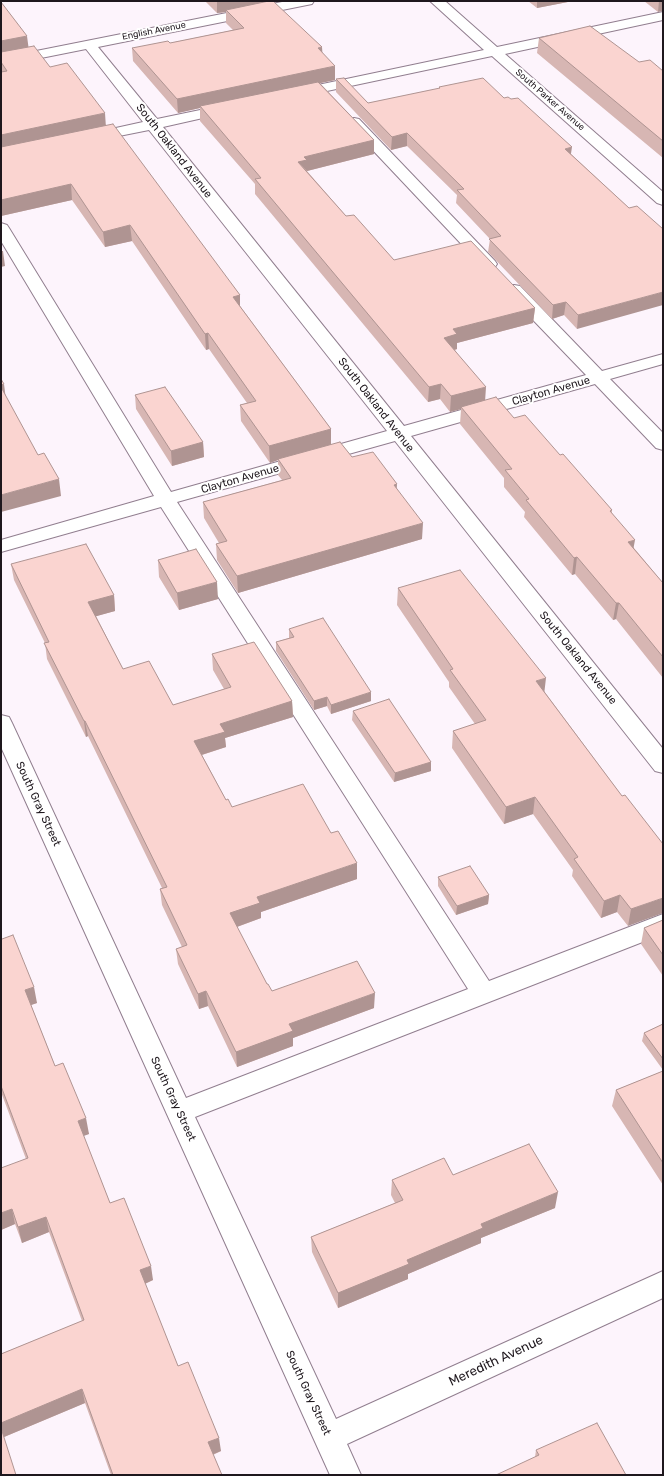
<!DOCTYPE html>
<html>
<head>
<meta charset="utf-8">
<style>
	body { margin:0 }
	#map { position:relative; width:664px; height:1476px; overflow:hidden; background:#fdf4fc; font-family:Rubik,sans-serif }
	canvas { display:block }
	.frame { position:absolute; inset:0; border:2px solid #1e171d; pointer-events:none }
</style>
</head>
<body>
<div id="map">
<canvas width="664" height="1476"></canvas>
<div class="frame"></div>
</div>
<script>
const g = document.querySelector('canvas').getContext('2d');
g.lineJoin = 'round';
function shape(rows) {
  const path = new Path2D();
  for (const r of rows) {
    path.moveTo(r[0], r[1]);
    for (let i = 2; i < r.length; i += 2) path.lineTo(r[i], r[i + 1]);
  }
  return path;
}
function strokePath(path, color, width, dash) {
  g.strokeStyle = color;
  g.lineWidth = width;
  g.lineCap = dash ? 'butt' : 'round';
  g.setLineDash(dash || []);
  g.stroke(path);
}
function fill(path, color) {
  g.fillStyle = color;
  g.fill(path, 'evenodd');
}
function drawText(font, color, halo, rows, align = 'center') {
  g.font = font + ' Rubik,sans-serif';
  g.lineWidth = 4;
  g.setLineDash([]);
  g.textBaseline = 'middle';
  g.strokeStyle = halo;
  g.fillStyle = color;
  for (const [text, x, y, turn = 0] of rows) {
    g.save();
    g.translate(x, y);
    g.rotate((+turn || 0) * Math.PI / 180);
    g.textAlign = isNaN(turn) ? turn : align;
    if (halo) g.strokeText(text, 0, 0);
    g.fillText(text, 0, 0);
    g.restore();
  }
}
const minor = shape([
	[287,1,314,1,312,4,307,5,98,47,157,119,229,104,234,105,236,108,234,111,163,127,404,426,586,375,508,294,506,290,508,286,514,285,520,286,602,371,663,354,663,364,610,379,663,433,663,450,656,448,595,384,411,436,663,749,663,773,655,771,395,441,177,502,489,981,663,914,663,934,195,1117,336,1419,663,1271,663,1298,347,1444,361,1475,330,1475,1,747,1,715,9,717,12,723,186,1098,468,989,161,507,1,552,1,540,154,496,1,241,1,223,7,225,9,228,171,492,387,431,149,130,89,142,84,141,82,138,84,135,143,122,86,49,1,66,1,58,287,1],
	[430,1,445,1,497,47,663,12,663,20,505,54,663,192,663,205,657,203,492,56,294,98,289,97,287,94,289,91,294,90,484,50,430,1],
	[354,118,359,119,495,261,497,264,495,267,489,269,483,267,349,125,347,122,349,119,354,118]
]);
const wall = shape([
	[205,1,263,1,263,2,322,53,335,80,320,83,374,140,374,154,307,171,346,216,394,260,535,308,533,323,457,343,457,349,455,350,485,400,514,418,560,455,612,510,612,513,634,548,663,583,663,678,616,619,613,620,575,574,572,575,524,517,525,512,504,487,504,478,460,424,461,409,450,412,440,399,428,402,255,194,255,184,200,121,200,108,178,113,133,61,132,48,170,43,233,30,226,23,226,12,217,13],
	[528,1,573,1,537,8],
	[644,1,663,1,658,12],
	[1,2,28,47,50,67,106,125,240,295,240,306,331,429,331,444,352,457,397,489,422,539,238,593,217,560,216,544,219,543,204,518,203,502,282,480,278,475,278,460,270,463,241,421,240,405,247,403,209,349,206,350,132,241,105,247,72,200,1,216],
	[539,38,639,62,663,71,663,158,537,53],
	[336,79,368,103,439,89,439,87,504,98,571,154,629,208,577,329,564,315,552,319,488,252,490,239,456,203,457,195,407,146,391,150,336,92],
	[135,395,203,442,204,457,172,466,136,409],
	[158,560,218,599,179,610,159,577],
	[11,564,114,595,115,611,96,616,123,669,173,705,224,689,213,670,212,654,292,701,293,717,225,738,226,747,202,755,226,800,232,807,357,879,261,912,261,918,237,927,267,984,272,991,374,1008,293,1038,293,1046,237,1067,208,1006,199,1009,178,964,176,949,182,947,162,905,160,889,162,888,88,736,86,737,47,659,45,643,14,580],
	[398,588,544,691,622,796,663,844,628,926,617,912,601,918,572,876,573,870,533,814,504,824,452,748,453,731,475,724,449,687,449,682,397,605],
	[289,629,371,701,331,714,327,706,314,710,276,651,276,642,289,638],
	[353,711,431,762,431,771,394,782,352,720],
	[438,877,489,895,488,904,456,915,438,886],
	[663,920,663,976,641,944,644,928],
	[1,938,37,1003,31,1005,55,1066,89,1134,83,1135,110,1203,153,1280,145,1284,178,1366,221,1451,213,1455,222,1475,111,1475,85,1403,4,1437,1,1475,1,1354,82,1321,49,1232,22,1243,15,1224,1,1230,26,1159,1,1092],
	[663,1024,663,1070,642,1041,644,1033],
	[663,1071,663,1185,612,1106,616,1090],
	[453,1175,555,1208,481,1238,481,1243,408,1274,408,1279,338,1308,312,1252,311,1237,395,1203,391,1195,392,1180],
	[536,1450,626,1475,535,1457]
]);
const shadedWall = shape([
	[217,1,263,1,263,4,226,10,226,12,217,13],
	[537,1,573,1,537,8],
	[659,1,663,1,663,11,658,12],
	[27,36,29,51,1,56,1,41],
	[322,47,323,61,318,48],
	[335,66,335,80,201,108,200,106,200,108,178,113,177,99],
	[105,113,106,128,1,150,1,135],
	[407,133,407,146,391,150,392,137],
	[374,140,374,154,307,171,298,162,304,157],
	[572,147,570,160,565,149],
	[71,184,72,200,1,216,1,200],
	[130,225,132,241,105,247,103,232],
	[1,251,3,251,5,266,1,267],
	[663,292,663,305,577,329,578,315],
	[240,295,240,311,233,297],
	[566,302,564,315,552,319,553,305],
	[535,308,533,323,457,343,457,349,443,353,444,338,453,329],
	[208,333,209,349,206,350,205,334],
	[4,384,6,400,1,392,1,385],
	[441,384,440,399,428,402,429,387],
	[486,387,485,402,461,407,461,409,450,412,451,396],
	[331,429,331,445,278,459,278,460,270,463,269,446],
	[203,442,204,457,172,466,171,451],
	[59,479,61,496,1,512,1,495],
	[397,484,396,500,394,485],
	[423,523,422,539,238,593,237,576],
	[635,540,632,556,628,542],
	[577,557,575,574,572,575,574,558],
	[217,582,218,599,179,610,177,593],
	[114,595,115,611,90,618,88,602],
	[616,603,619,603,616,619,613,620],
	[546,678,544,695,536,681],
	[371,692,371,701,331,714,331,705],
	[327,697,327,706,314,710,314,701],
	[292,701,293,717,225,738,226,747,195,757,194,741,220,724],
	[84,721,85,721,88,736,86,737],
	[431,762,431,771,394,782,395,773],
	[535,797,533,814,504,824,506,807],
	[357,863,357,879,261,912,261,918,231,929,230,913,257,897],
	[489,895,488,904,456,915,457,906],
	[620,895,617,912,601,918,604,901],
	[663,898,663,913,628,926,631,909],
	[34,987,37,1003,28,1006,25,990],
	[206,991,208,1006,199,1009,198,994],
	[375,993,374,1008,293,1038,293,1046,237,1067,236,1052,289,1024],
	[86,1118,89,1134,81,1137,78,1121],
	[558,1192,555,1208,481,1238,481,1243,408,1274,408,1279,338,1308,338,1293,481,1224],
	[12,1209,15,1224,1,1230,1,1213],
	[46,1217,49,1232,22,1243,18,1227],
	[151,1266,153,1280,142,1285,140,1270],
	[82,1389,85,1403,4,1437,1,1428,1,1423],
	[219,1438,221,1451,209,1456,208,1442]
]);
const building = shape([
	[269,1,273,1,322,47,318,48,335,66,177,99,132,48,168,41,170,43,244,28,226,10,269,1],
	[1,2,27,36,1,41,1,2],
	[590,26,639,62,650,60,663,71,663,141,539,38,590,26],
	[34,46,50,67,67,63,105,113,1,135,1,72,7,71,1,62,1,52,34,46],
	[344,78,368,103,440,88,439,87,483,78,504,98,508,97,511,99,518,98,572,147,565,149,629,208,637,206,663,229,663,292,578,315,566,302,553,305,489,239,501,236,457,190,464,189,407,133,392,137,336,79,344,78],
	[318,82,374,140,304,157,307,160,298,162,346,216,354,215,394,260,471,241,535,308,453,329,457,334,444,338,486,387,451,396,441,384,429,387,255,179,261,178,200,106,318,82],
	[113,124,240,295,233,297,331,429,269,446,240,405,256,401,208,333,205,334,130,225,103,232,71,184,1,200,1,147,113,124],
	[1,379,4,384,1,385,1,379],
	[1,387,38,455,44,453,59,479,1,495,1,387],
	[165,387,203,442,171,451,135,395,165,387],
	[496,397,514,418,525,415,560,455,563,454,612,510,610,511,635,540,628,542,663,583,663,657,619,603,616,603,577,557,574,558,526,500,529,499,505,470,512,469,461,407,496,397],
	[340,442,352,457,373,452,397,484,394,485,423,523,237,576,216,544,227,541,203,502,291,478,278,459,340,442],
	[86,544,114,595,88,602,123,669,149,661,173,705,231,687,212,654,254,642,292,701,220,724,225,732,194,741,226,800,228,799,232,807,303,784,331,833,338,831,357,863,257,897,260,903,230,913,267,984,268,984,272,991,357,961,375,993,289,1024,293,1031,236,1052,206,991,198,994,176,949,187,945,160,889,167,887,85,721,84,721,44,643,49,642,11,564,86,544],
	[196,549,217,582,177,593,158,560,196,549],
	[460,570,546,678,536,681,622,796,625,795,663,844,663,898,631,909,620,895,604,901,574,859,578,857,535,797,506,807,453,731,486,720,450,670,453,669,398,588,460,570],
	[323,618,371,692,331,705,327,697,314,701,276,642,294,637,289,629,323,618],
	[389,699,431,762,395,773,353,711,389,699],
	[470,866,489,895,457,906,438,877,470,866],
	[663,920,663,955,644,928,663,920],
	[13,935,34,987,25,990,55,1066,63,1063,86,1118,78,1121,110,1203,124,1198,151,1266,140,1270,178,1366,188,1362,219,1438,208,1442,222,1475,113,1475,82,1389,1,1423,1,1354,84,1320,46,1217,18,1227,12,1209,1,1213,1,1168,28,1158,1,1086,1,938,2,939,13,935],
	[663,1024,663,1059,644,1033,663,1024],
	[663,1071,663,1163,616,1090,663,1071],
	[529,1144,558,1192,481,1224,483,1228,407,1260,409,1264,338,1293,311,1237,403,1200,392,1180,444,1158,453,1175,529,1144],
	[597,1423,626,1475,496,1475,539,1455,536,1450,597,1423],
	[1,1428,16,1475,1,1475,1,1428]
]);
const farStreetnames = [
	["English Avenue",154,31,-11],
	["South Parker Avenue",550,100,41]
];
const streetNames = [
	["South Oakland Avenue",174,151,52],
	["Clayton Avenue",551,391,-16],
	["South Oakland Avenue",376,405,52],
	["Clayton Avenue",240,479,-16],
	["South Oakland Avenue",578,658,51],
	["South Gray Street",38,804,65],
	["South Gray Street",173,1099,65],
	["South Gray Street",308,1393,65]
];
const nearStreetnames = [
	["Meredith Avenue",496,1361,-25]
];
strokePath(minor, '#917e8f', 2);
fill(minor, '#fff');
fill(wall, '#d7b6b3');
fill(shadedWall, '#af9492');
fill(building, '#fad4d0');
strokePath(building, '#af9492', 1);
drawText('9px', '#1e171d', '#fff', farStreetnames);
drawText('11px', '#1e171d', '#fff', streetNames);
drawText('13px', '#1e171d', '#fff', nearStreetnames);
</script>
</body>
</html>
